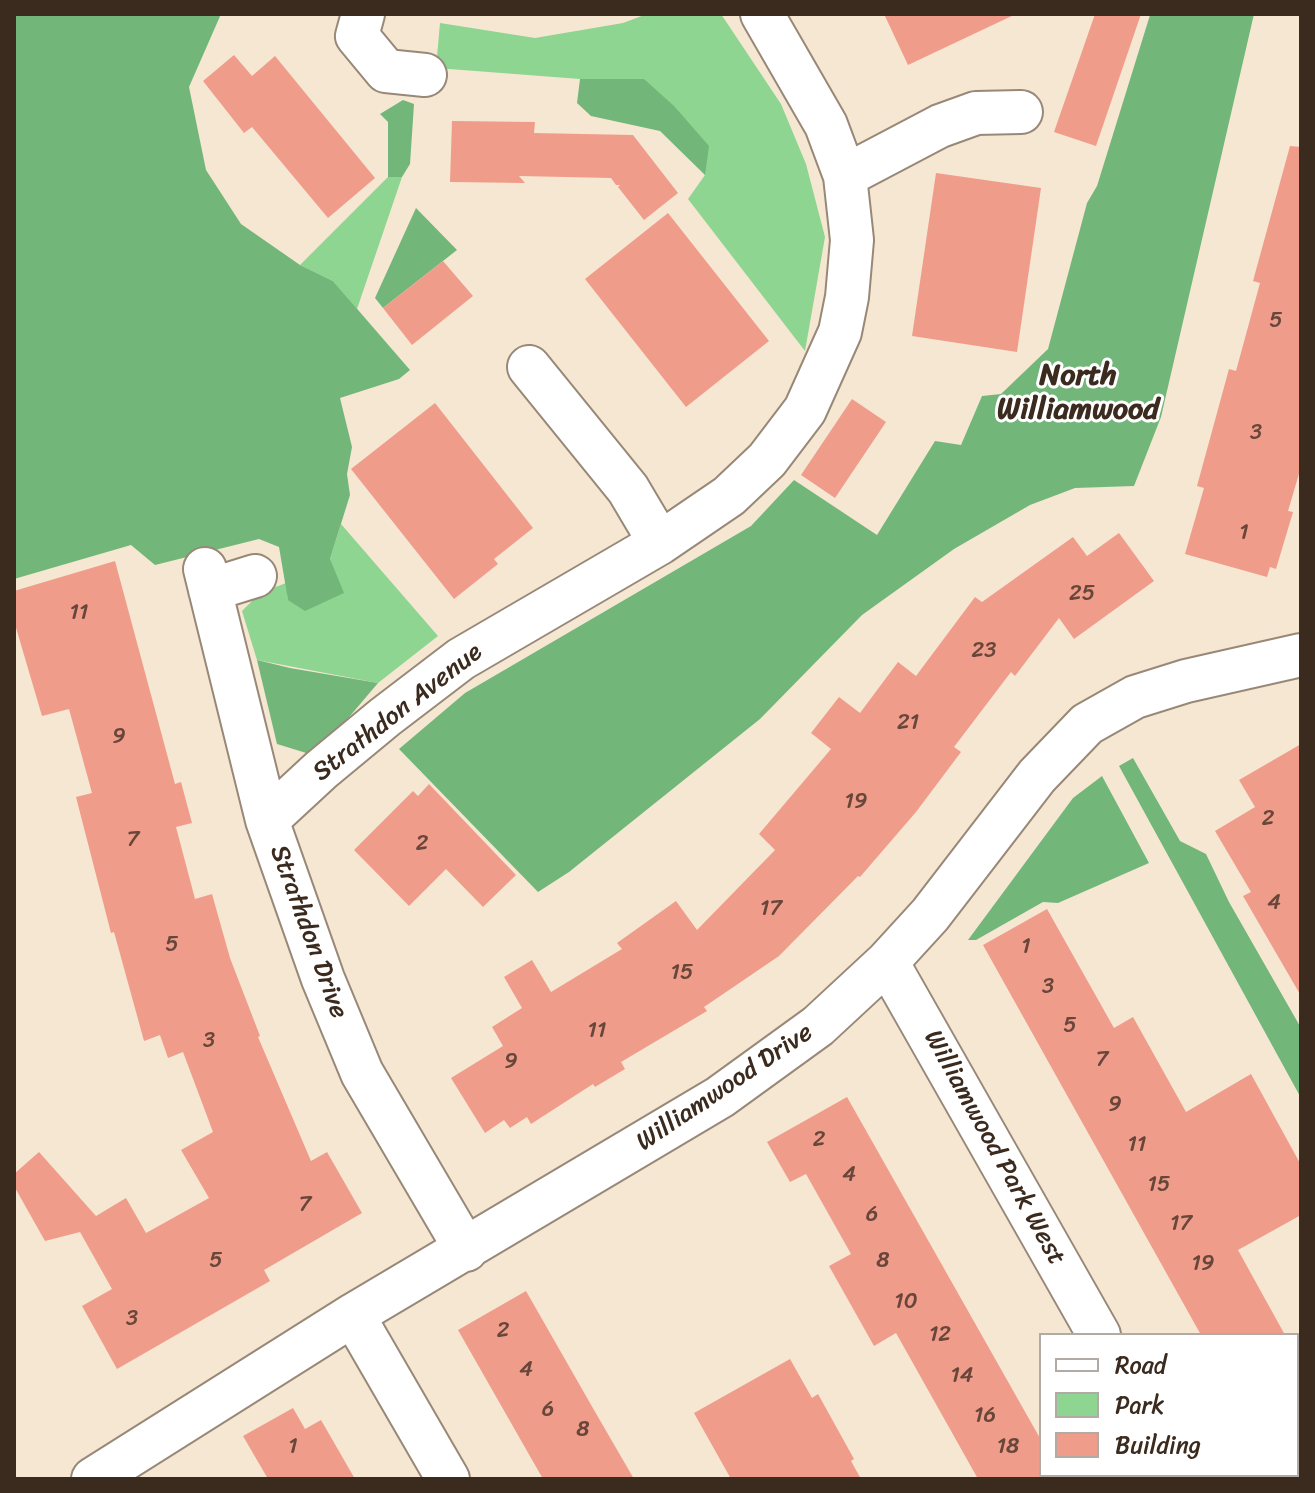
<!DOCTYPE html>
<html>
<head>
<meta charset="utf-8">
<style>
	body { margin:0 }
	#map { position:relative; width:1315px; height:1493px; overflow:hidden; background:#f6e7d2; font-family:Sriracha,sans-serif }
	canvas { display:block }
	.frame { position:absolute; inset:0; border:16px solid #3b2a1e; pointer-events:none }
	.legend { position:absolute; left:1039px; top:1333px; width:260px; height:144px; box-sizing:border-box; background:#fff; border:2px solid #b1aaa5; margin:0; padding:10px 14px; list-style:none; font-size:24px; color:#3b2a1e }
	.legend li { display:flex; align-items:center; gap:16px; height:40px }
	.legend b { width:40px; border:2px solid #b1aaa5 }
</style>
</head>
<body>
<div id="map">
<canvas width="1315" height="1493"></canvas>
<div class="frame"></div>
<ul class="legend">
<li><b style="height:10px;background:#fff"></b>Road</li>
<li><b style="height:22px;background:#8dd590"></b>Park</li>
<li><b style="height:22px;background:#f09c8b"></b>Building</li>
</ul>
</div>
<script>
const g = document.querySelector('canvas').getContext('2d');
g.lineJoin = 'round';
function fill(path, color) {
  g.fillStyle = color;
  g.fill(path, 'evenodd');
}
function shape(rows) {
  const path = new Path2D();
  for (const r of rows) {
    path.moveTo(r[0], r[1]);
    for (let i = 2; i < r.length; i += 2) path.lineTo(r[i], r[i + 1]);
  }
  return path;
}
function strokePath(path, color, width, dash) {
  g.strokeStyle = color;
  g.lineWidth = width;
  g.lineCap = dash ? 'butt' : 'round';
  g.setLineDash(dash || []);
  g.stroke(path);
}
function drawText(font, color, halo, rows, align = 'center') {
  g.font = font + ' Sriracha,sans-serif';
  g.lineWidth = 6;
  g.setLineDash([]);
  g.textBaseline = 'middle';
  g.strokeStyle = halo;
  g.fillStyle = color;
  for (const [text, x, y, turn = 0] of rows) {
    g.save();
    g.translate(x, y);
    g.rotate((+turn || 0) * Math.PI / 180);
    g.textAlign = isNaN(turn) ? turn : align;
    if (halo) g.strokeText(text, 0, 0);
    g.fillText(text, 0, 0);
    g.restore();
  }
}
const green = shape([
	[647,14,721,14,781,104,806,164,825,237,805,351,688,199,705,175,644,79,580,79,436,68,440,23,535,38,623,23],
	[388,177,402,177,357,309,333,281,300,265],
	[341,524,438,636,378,683,257,660,242,611,260,593,286,583,288,600,330,559]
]);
const forest = shape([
	[14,14,221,14,189,87,206,170,241,224,300,265,333,281,410,370,399,379,340,398,352,447,347,474,350,495,330,559,344,593,305,611,288,600,279,547,259,539,155,565,131,545,14,579],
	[1161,14,1254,14,1161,417,1134,486,1075,488,1030,505,954,549,862,615,760,719,569,872,538,892,399,749,465,693,751,526,794,480,877,535,935,441,961,445,982,396,1001,394,1048,349,1087,203,1097,186,1150,15],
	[580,79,644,79,674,106,709,146,705,175,660,131,591,116,577,103],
	[403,100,414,104,410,164,402,177,388,177,388,122,380,114],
	[416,208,457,250,383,308,375,298],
	[257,660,290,668,378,683,316,756,277,744],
	[1133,758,1180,841,1206,854,1229,902,1301,1028,1301,1098,1119,766],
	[1102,776,1149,863,1058,903,1043,902,976,940,968,940,1073,798]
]);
const building = shape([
	[884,14,1016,14,908,65],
	[1095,14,1141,14,1096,146,1054,132],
	[234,55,252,76,275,56,375,178,328,218,252,127,244,133,203,81],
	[452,121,535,122,534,133,633,135,678,193,644,220,618,187,620,185,616,185,611,178,519,176,525,183,450,182],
	[1290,146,1301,147,1301,467,1288,511,1293,512,1276,569,1270,567,1267,577,1185,554,1204,488,1197,486,1229,369,1236,371,1260,283,1253,281],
	[936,173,1041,188,1017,352,912,336],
	[668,213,769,341,686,407,585,279],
	[443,261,473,296,412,345,383,308],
	[852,399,886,422,835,498,801,475],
	[435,403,533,528,494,559,498,564,454,599,351,469],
	[1119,533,1154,581,1074,639,1059,618,1015,676,1011,672,954,747,961,752,916,812,860,877,858,876,779,956,704,1007,707,1011,621,1062,625,1069,595,1087,593,1084,531,1124,527,1117,510,1128,504,1120,485,1133,451,1078,503,1046,492,1027,522,1008,504,977,532,960,551,992,622,949,617,943,676,901,697,930,775,850,759,834,831,749,811,733,839,697,860,713,898,662,916,676,975,597,982,602,1073,537,1087,556],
	[115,561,175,784,181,782,192,823,176,827,195,899,212,894,230,958,260,1036,258,1037,311,1161,327,1152,362,1213,264,1270,270,1281,117,1369,82,1306,112,1289,80,1232,45,1241,14,1186,14,1174,39,1152,96,1216,126,1198,146,1233,209,1198,181,1150,213,1132,183,1052,168,1058,160,1035,144,1041,114,932,111,933,76,797,92,793,69,709,42,716,14,621,14,591],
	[1301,744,1301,996,1243,896,1251,892,1215,831,1255,807,1239,780],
	[429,784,516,875,483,907,446,869,409,906,354,850,413,791,418,796],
	[1047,909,1114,1028,1133,1017,1186,1112,1251,1074,1301,1165,1301,1215,1238,1250,1285,1335,1201,1335,983,945],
	[847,1097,1041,1440,1041,1479,978,1479,896,1333,874,1346,829,1266,851,1254,806,1174,790,1182,767,1142],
	[526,1291,594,1410,634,1479,543,1479,458,1330],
	[790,1359,812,1398,818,1394,854,1459,851,1461,861,1479,731,1479,694,1413],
	[293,1408,305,1429,321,1420,355,1479,268,1479,243,1436]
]);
const street = shape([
	[363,14,357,36,386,71,425,75],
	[845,176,940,126,976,113,1021,112],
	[529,367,628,489,660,543],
	[205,569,267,820,323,979,362,1073,466,1250],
	[210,590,255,576],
	[267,820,321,770,385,717,461,659,660,543,729,496,767,460,805,410,840,332,847,297,852,240,845,176,826,125,762,14],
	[887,962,1099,1335],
	[353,1315,448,1479],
	[1178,1475,1180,1479],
	[93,1479,353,1315,720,1097,818,1026,887,962,930,915,1037,776,1087,724,1135,697,1186,681,1301,655]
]);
const numberNames = [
	["5",1276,321],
	["3",1256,433],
	["1",1244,533],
	["25",1082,594],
	["11",79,613],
	["23",984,651],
	["21",908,723],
	["9",119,737],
	["19",856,802],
	["2",1268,819],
	["7",133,840],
	["2",422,844],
	["4",1274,903],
	["17",771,909],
	["5",172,945],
	["1",1026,947],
	["15",682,973],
	["3",1048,987],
	["5",1070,1026],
	["11",597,1031],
	["3",209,1041],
	["7",1102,1060],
	["9",511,1062],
	["9",1115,1105],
	["2",819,1140],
	["11",1137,1145],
	["4",849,1175],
	["15",1159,1185],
	["7",305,1205],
	["6",872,1215],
	["17",1181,1224],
	["5",216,1261],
	["8",883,1261],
	["19",1203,1264],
	["10",906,1302],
	["3",132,1319],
	["2",503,1331],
	["12",940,1335],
	["4",526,1370],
	["14",962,1376],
	["6",548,1410],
	["16",985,1416],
	["8",583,1430],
	["1",293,1447],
	["18",1008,1447]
];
const streetNames = [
	["Strathdon Avenue",398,713,-38],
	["Strathdon Drive",308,932,70],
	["Williamwood Drive",725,1088,-34],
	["Williamwood Park West",994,1148,61]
];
const quarterNames = [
	["North",1078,376],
	["Williamwood",1078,410]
];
fill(green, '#8dd590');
fill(forest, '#72b67a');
fill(building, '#f09c8b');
strokePath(street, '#988878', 46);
strokePath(street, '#fff', 42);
drawText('22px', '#684639', null, numberNames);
drawText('26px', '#3b2a1e', '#fff', streetNames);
drawText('bold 30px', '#3b2a1e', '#fff', quarterNames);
</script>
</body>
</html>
